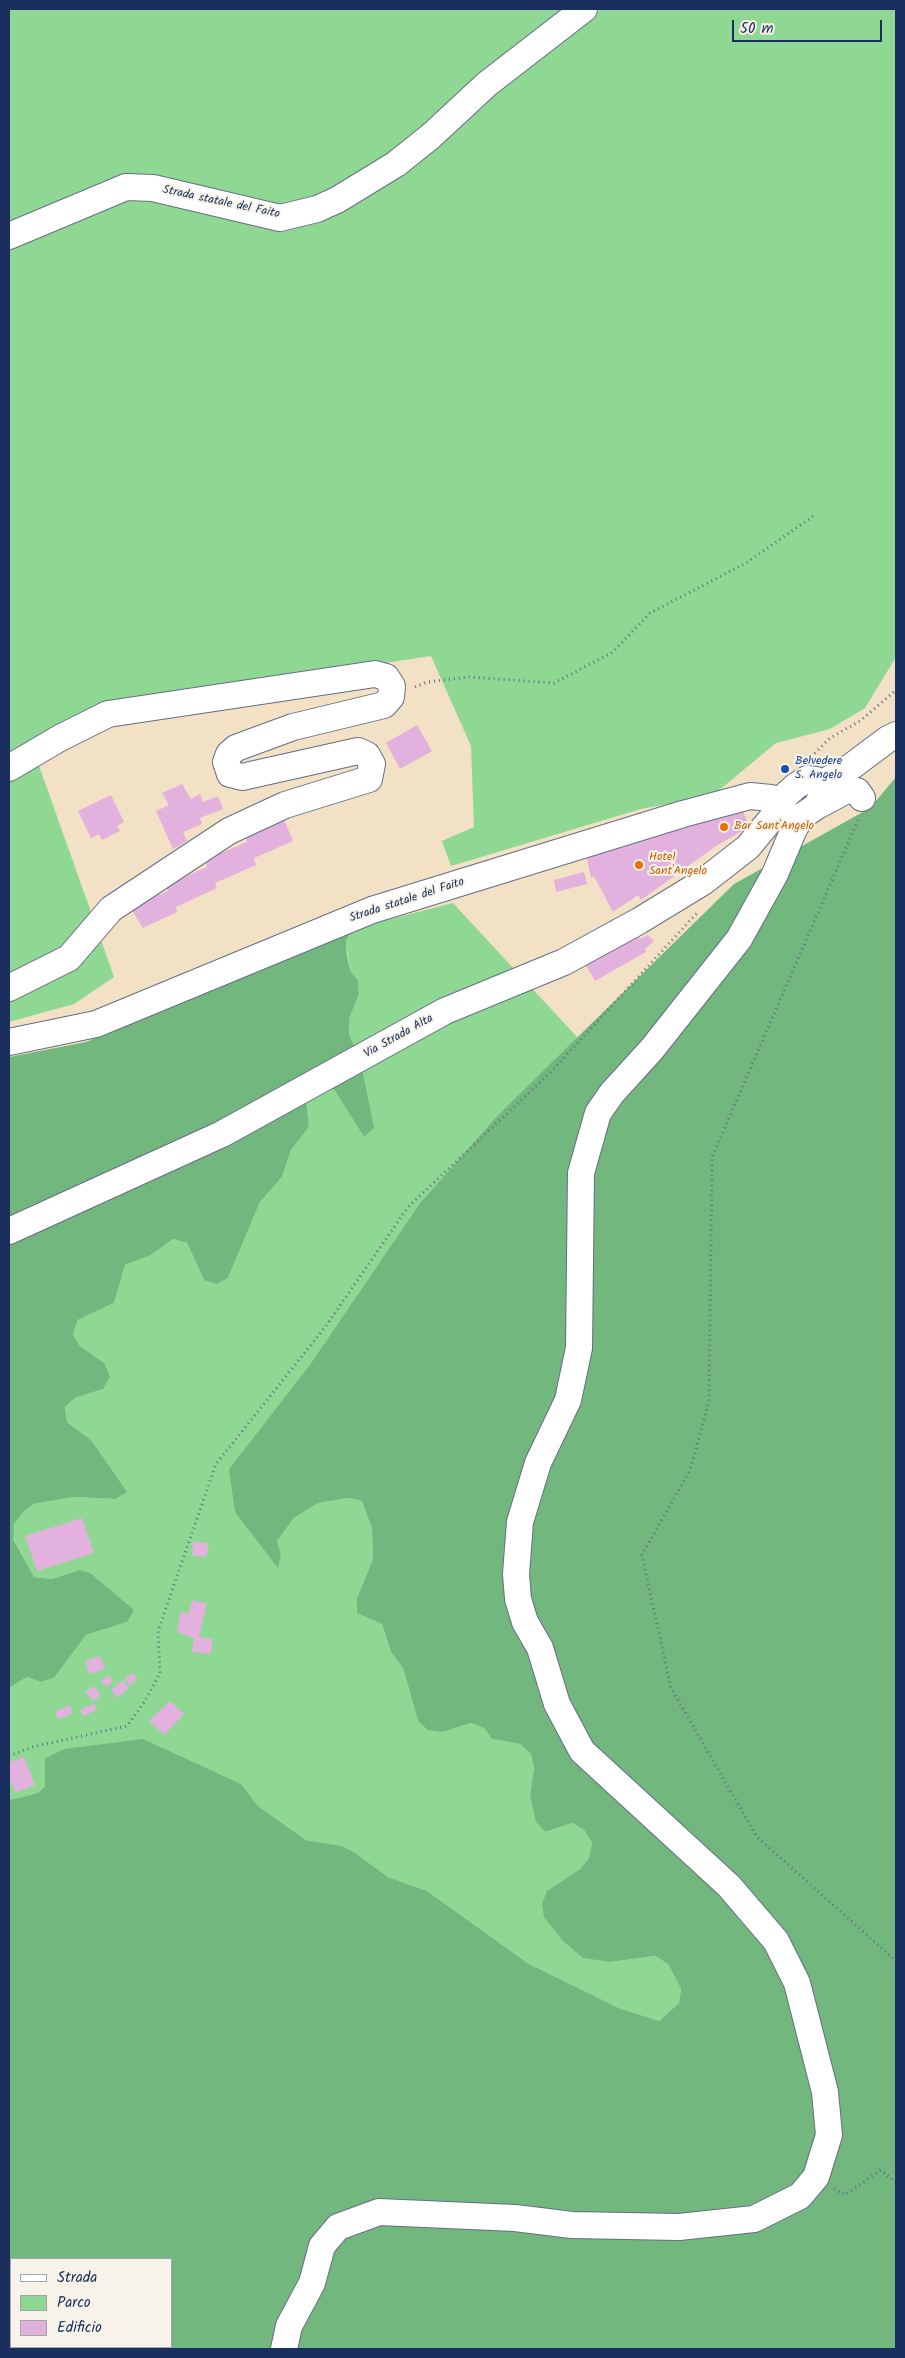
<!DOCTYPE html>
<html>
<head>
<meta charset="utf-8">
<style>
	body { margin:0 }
	#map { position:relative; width:905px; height:2358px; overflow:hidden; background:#f2e1c5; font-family:Kalam,sans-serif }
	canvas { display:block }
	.frame { position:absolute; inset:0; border:10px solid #1b2f5e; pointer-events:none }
	.legend { position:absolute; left:10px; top:2258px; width:162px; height:90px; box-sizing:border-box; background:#f7f3e8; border:1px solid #9fa5b1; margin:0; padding:6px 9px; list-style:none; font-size:15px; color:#1b2f5e }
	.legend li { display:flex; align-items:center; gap:10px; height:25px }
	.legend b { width:25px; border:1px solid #9fa5b1 }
	.scale { position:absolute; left:732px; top:20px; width:150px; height:22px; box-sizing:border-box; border:2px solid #1b2f5e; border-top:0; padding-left:6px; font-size:15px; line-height:18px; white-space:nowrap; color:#1b2f5e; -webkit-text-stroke:4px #f7f3e8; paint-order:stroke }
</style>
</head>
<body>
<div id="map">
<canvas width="905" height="2358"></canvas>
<div class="frame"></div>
<ul class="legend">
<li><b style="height:6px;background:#fff"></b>Strada</li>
<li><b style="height:14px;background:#8ed894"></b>Parco</li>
<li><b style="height:14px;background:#e3b1dd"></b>Edificio</li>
</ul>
<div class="scale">50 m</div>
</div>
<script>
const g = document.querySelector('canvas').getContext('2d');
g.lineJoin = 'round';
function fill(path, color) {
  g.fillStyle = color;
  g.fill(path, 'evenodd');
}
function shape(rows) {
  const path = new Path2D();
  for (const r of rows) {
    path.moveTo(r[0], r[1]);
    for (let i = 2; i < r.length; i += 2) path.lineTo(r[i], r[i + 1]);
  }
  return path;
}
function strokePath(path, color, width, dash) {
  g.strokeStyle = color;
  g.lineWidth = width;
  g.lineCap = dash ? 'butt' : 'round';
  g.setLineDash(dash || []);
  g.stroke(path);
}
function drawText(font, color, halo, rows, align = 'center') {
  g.font = font + ' Kalam,sans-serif';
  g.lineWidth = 4;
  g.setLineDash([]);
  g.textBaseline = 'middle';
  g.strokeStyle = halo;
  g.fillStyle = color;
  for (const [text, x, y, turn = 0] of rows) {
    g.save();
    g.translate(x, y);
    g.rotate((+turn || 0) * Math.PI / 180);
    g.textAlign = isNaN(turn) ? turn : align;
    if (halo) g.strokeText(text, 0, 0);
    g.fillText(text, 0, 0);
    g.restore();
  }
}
const green = shape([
	[9,9,562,9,478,74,422,126,388,153,331,188,313,196,281,204,155,175,123,174,9,221],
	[601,9,896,9,896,657,865,708,830,729,776,743,712,796,641,809,451,866,442,841,474,827,471,746,431,656,358,667,31,743,114,977,74,1004,9,1022,9,247,127,198,152,198,280,228,494,92],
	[453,903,578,1038,498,1115,420,1203,311,1363,229,1469,277,1567,281,1554,277,1541,294,1518,318,1503,348,1498,362,1501,372,1529,373,1559,357,1598,382,1624,391,1652,403,1668,418,1721,443,1732,471,1723,484,1728,492,1739,520,1744,531,1754,534,1768,530,1795,547,1832,572,1823,584,1830,592,1842,589,1858,580,1869,547,1891,612,1962,655,1956,668,1964,681,1989,679,2003,659,2021,619,2008,529,1964,427,1891,388,1877,354,1852,342,1846,306,1840,258,1806,241,1784,64,1749,45,1758,45,1786,38,1793,9,1800,9,1688,27,1677,40,1682,54,1678,86,1635,127,1622,79,1570,52,1579,34,1577,13,1539,13,1524,22,1513,33,1504,74,1497,115,1499,91,1440,67,1422,65,1407,75,1398,103,1389,104,1363,80,1346,73,1334,78,1320,114,1303,125,1265,151,1255,173,1239,187,1243,204,1280,228,1278,260,1202,282,1177,291,1150,309,1127,306,1098,324,1082,335,1091,364,1137,360,1059,349,1034,349,1019,359,994,358,981,350,970,346,941,352,929]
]);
const forest = shape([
	[896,777,896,2349,9,2349,9,1800,38,1793,45,1786,45,1758,64,1749,143,1739,241,1784,258,1806,306,1840,342,1846,354,1852,388,1877,427,1891,529,1964,619,2008,659,2021,679,2003,681,1989,668,1964,655,1956,611,1962,583,1958,562,1940,544,1917,542,1904,547,1891,580,1869,589,1858,592,1842,584,1830,572,1823,546,1832,536,1822,530,1795,534,1768,531,1754,520,1744,492,1739,484,1728,471,1723,443,1732,428,1730,418,1721,403,1668,391,1652,382,1624,357,1613,357,1598,373,1559,372,1529,362,1501,348,1498,318,1503,294,1518,277,1541,281,1554,278,1568,235,1512,229,1469,311,1363,420,1203,498,1115,734,884,870,808],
	[11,2259,171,2259,171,2347,11,2347],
	[352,929,346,941,347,955,350,970,358,981,359,994,349,1019,349,1034,360,1059,374,1128,364,1137,335,1091,324,1082,306,1098,309,1127,291,1150,282,1177,260,1202,228,1278,217,1284,204,1280,187,1243,173,1239,151,1255,125,1265,114,1303,78,1320,73,1334,80,1346,104,1363,110,1377,103,1389,75,1398,65,1407,67,1422,91,1440,127,1492,115,1499,74,1497,33,1504,22,1513,14,1524,13,1539,34,1577,52,1579,79,1570,90,1573,134,1610,127,1622,86,1635,54,1678,40,1682,27,1677,9,1688,9,1057,86,1042]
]);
const building = shape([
	[417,725,432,751,400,769,386,743],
	[182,784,191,799,200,794,203,802,218,796,223,809,200,818,202,824,183,832,187,841,173,849,156,811,169,805,162,793],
	[111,795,124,822,117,826,120,831,102,840,99,834,91,838,78,811],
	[743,811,749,827,716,846,641,900,638,895,613,912,594,876,591,878,586,854],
	[284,820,293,841,254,858,256,865,215,883,217,888,176,907,177,912,143,928,130,907,168,891,166,885,207,867,205,860,247,842,245,836],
	[584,872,587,884,556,892,554,880],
	[635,929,640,939,648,935,654,941,645,949,646,952,595,981,584,962],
	[82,1518,94,1553,37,1571,25,1536],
	[193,1541,209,1544,206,1557,192,1555],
	[192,1600,207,1604,199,1637,213,1639,211,1654,192,1652,194,1638,177,1632,181,1611,188,1614],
	[100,1656,105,1669,89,1674,85,1661],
	[132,1673,138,1679,130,1685,125,1679],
	[109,1675,113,1682,106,1687,101,1680],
	[123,1680,129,1688,117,1698,111,1690],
	[94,1686,101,1695,93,1701,85,1692],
	[170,1701,184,1714,164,1735,149,1721],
	[94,1704,97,1710,83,1716,80,1710],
	[69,1705,73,1713,59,1719,55,1712],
	[24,1757,35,1785,15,1793,9,1777,9,1762]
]);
const path = shape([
	[415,687,427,682,469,677,554,683,613,652,650,613,746,563,815,515],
	[811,757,830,738,860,721,896,690],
	[858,820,712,1157,709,1401,690,1470,642,1555,671,1688,757,1837,896,1961],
	[9,1756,32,1747,127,1726,145,1701,160,1673,158,1631,216,1464,326,1326,408,1207,549,1074,697,913],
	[834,2189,845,2195,881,2170,896,2183]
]);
const minor = shape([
	[9,236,126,187,153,188,280,218,317,209,337,200,396,164,431,136,487,84,584,9],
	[9,768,60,738,108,714,375,674,386,677,392,686,391,697,384,705,293,727,236,748,229,754,226,762,230,774,242,777,358,751,367,755,372,764,369,779,285,805,229,831,111,909,69,958,9,988],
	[821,784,852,766,888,739,896,735],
	[817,806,849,789,857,791,862,798],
	[9,1042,96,1024,372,910,683,814,750,796,771,798,777,810],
	[9,1231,222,1134,445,1011,564,962,639,921,703,882,748,847,772,818,786,795,796,786,807,779,816,780,821,784,822,794,817,806,802,816,794,829,775,874,739,939,652,1049,612,1093,598,1113,581,1173,579,1348,568,1400,538,1463,520,1522,516,1574,518,1599,525,1622,540,1648,557,1704,582,1751,729,1886,776,1941,797,1983,825,2092,829,2135,816,2177,800,2196,754,2219,679,2227,572,2225,515,2218,379,2212,338,2227,322,2246,312,2283,289,2326,284,2349]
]);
const markers = [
	[785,769,5,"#1a4fb4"],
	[724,827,5,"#e8710a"],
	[639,865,5,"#e8710a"]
];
const streetNames = [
	["Strada statale del Faito",221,203,12],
	["Strada statale del Faito",407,901,-18],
	["Via Strada Alta",399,1037,-29]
];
const transitNames = [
	["Belvedere",795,762],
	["S. Angelo",795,776]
];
const foodNames = [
	["Bar Sant'Angelo",734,827],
	["Hotel",649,858],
	["Sant'Angelo",649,872]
];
fill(green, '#8ed894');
fill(forest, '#72b87e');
fill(building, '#e3b1dd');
strokePath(minor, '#666d82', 28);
strokePath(path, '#666d82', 3, [1, 4]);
strokePath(minor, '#fff', 26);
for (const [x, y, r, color] of markers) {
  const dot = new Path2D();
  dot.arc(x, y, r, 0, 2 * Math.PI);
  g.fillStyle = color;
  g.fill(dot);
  strokePath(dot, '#f7f3e8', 2);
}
drawText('12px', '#1b2f5e', '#f7f3e8', streetNames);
drawText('12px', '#164399', '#f7f3e8', transitNames, 'left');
drawText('12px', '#c56008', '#f7f3e8', foodNames, 'left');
</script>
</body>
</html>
